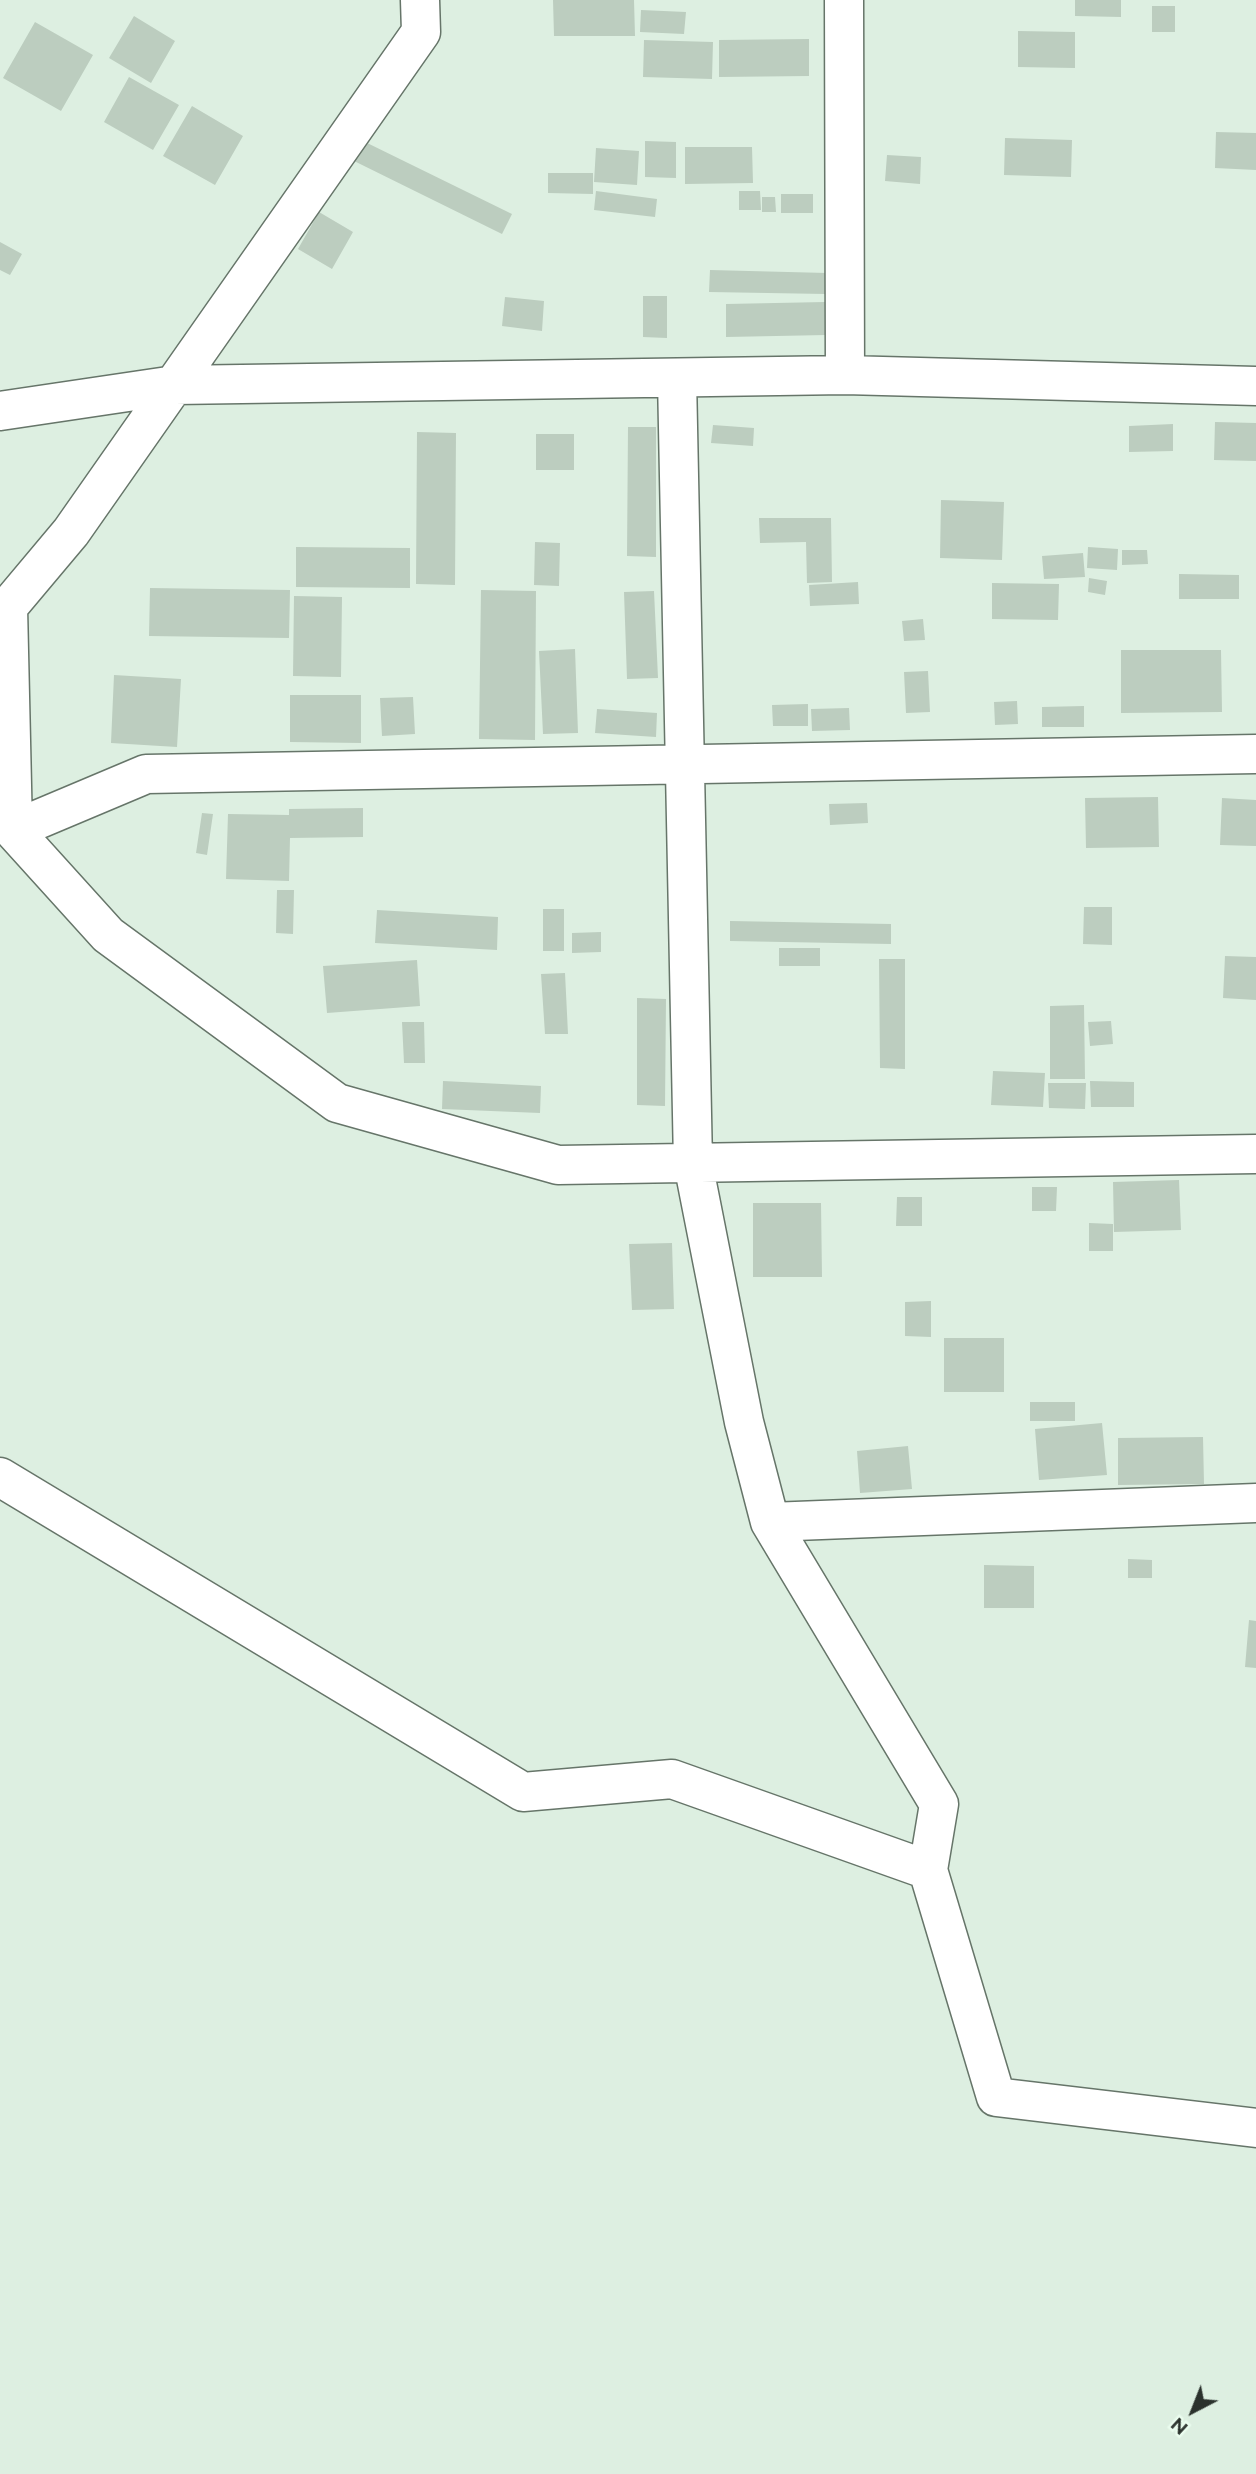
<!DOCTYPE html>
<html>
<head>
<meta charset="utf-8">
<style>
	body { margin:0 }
	#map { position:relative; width:1256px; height:2474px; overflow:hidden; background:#ddefe1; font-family:Raleway,sans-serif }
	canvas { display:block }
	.north { position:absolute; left:1158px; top:2376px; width:70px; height:70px; -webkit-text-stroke:5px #eafcee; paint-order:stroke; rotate:222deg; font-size:19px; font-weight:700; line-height:28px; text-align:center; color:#2b322d }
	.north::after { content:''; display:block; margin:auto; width:24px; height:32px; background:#2b322d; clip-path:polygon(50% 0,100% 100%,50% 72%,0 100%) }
</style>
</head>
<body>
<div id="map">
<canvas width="1256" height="2474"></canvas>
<div class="north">N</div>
</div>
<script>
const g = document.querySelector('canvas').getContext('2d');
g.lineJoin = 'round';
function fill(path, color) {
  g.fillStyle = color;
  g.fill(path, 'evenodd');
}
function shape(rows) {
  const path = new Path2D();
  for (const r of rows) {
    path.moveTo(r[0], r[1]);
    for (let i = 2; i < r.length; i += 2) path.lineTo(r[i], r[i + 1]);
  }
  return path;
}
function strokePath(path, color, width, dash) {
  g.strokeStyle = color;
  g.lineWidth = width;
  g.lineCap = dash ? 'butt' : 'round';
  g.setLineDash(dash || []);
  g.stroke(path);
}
const building = shape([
	[553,0,634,0,635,36,554,36],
	[1075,0,1121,0,1121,17,1075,16],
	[1152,6,1175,6,1175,32,1152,32],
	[641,10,686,12,684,34,640,32],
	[134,16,175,41,151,83,109,58],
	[35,22,93,55,61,111,3,78],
	[1018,31,1075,32,1075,68,1018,67],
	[809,39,809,76,719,77,719,40],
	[644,40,713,42,712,79,643,77],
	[129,77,179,105,153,150,104,122],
	[192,106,243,136,215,185,163,156],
	[1216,132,1256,133,1256,170,1215,168],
	[1005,138,1072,140,1071,177,1004,175],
	[359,139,512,214,502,234,350,159],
	[645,141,676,142,676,178,645,177],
	[685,147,752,147,753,183,685,184],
	[596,148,639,151,637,185,594,182],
	[887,155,921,157,920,184,885,181],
	[548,173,593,173,593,194,548,193],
	[596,191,657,199,655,217,594,210],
	[739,191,760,191,761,210,739,210],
	[781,194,813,194,813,213,781,213],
	[762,197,775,197,776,212,762,212],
	[319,212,353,232,332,269,298,249],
	[0,242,22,254,10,275,0,270],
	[710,270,827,273,826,294,709,292],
	[643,296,667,296,667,338,643,337],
	[505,297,544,301,542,331,502,326],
	[825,302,826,335,726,337,726,304],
	[1215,422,1256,423,1256,461,1214,460],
	[1173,424,1173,451,1129,452,1129,426],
	[713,425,754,428,753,446,711,443],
	[628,427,656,427,656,557,627,556],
	[417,432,456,433,455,585,416,584],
	[536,434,574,434,574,470,536,470],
	[941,500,1004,502,1002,560,940,558],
	[759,518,831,518,832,582,807,583,806,542,760,543],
	[535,542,560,543,559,586,534,585],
	[296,547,410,548,410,588,296,587],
	[1088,547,1118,549,1117,570,1087,568],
	[1122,550,1147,550,1148,564,1122,565],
	[1083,553,1085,577,1044,579,1042,556],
	[1179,574,1239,575,1239,599,1179,599],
	[1089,578,1107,581,1105,595,1088,592],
	[858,582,859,604,810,606,809,585],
	[992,583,1059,584,1058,620,992,619],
	[150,588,290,590,289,638,149,636],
	[481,590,536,591,535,740,479,739],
	[654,591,658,678,627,679,624,592],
	[294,596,342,597,341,677,293,676],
	[923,619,925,640,904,641,902,621],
	[575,649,578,733,543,734,539,651],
	[1121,650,1221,650,1222,712,1121,713],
	[928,671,930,712,906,713,904,672],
	[114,675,181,679,177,747,111,743],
	[290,695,361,695,361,743,290,742],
	[413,697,415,734,382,736,380,698],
	[1017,701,1018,724,995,725,994,702],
	[808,704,808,726,773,726,772,705],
	[1084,706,1084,727,1042,727,1042,707],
	[849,708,850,730,812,731,811,709],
	[597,709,657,713,656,737,595,733],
	[1158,797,1159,847,1086,848,1085,798],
	[1222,798,1256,800,1256,846,1220,845],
	[867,803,868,823,830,825,829,804],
	[363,808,363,837,290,838,289,881,226,879,228,814,289,815,289,809],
	[202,813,213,814,207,855,196,853],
	[277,890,294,890,293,934,276,933],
	[1084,907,1112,907,1112,945,1083,944],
	[543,909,564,909,564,951,543,951],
	[377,910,498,917,497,950,375,943],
	[730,921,891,924,891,944,730,941],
	[601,932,601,952,572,953,572,933],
	[779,948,820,948,820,966,779,966],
	[1225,956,1256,957,1256,1000,1223,998],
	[879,959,905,959,905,1069,880,1068],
	[417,960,420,1006,327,1013,323,966],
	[565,973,568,1034,545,1034,541,974],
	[637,998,666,999,665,1106,637,1105],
	[1084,1005,1085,1079,1050,1079,1050,1006],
	[1111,1021,1113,1044,1090,1046,1088,1022],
	[402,1022,424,1022,425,1063,404,1063],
	[993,1071,1045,1073,1043,1107,991,1105],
	[443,1081,541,1086,540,1113,442,1109],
	[1090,1081,1134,1082,1134,1107,1091,1107],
	[1048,1083,1086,1083,1085,1109,1049,1108],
	[1179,1180,1181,1230,1114,1232,1113,1182],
	[1032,1187,1057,1187,1056,1211,1032,1211],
	[897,1197,922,1197,922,1226,896,1226],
	[753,1203,821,1203,822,1277,753,1277],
	[1089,1223,1113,1224,1113,1251,1089,1251],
	[672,1243,674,1309,632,1310,629,1244],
	[931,1301,931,1337,905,1336,905,1302],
	[944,1338,1004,1338,1004,1392,944,1392],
	[1030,1402,1075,1402,1075,1421,1030,1421],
	[1102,1423,1107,1475,1039,1480,1035,1429],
	[1203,1437,1204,1484,1118,1485,1118,1438],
	[908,1446,912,1489,860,1493,857,1451],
	[1128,1559,1152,1560,1152,1578,1128,1578],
	[984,1565,1034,1566,1034,1608,984,1608],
	[1249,1620,1256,1621,1256,1668,1245,1667]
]);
const minor = shape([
	[420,0,421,32,71,532,8,607,13,830,108,935,337,1103,558,1165,1256,1154],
	[844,0,845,375],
	[677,378,693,1163,744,1422,770,1522,939,1804,928,1870],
	[0,411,175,385,845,375,1256,386],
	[13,830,146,774,1256,754],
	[0,1477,523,1792,672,1779,928,1870,996,2097,1256,2128],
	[770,1522,1256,1503]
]);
fill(building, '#bccdbf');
strokePath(minor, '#667569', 41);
strokePath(minor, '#fff', 38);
</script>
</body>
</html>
